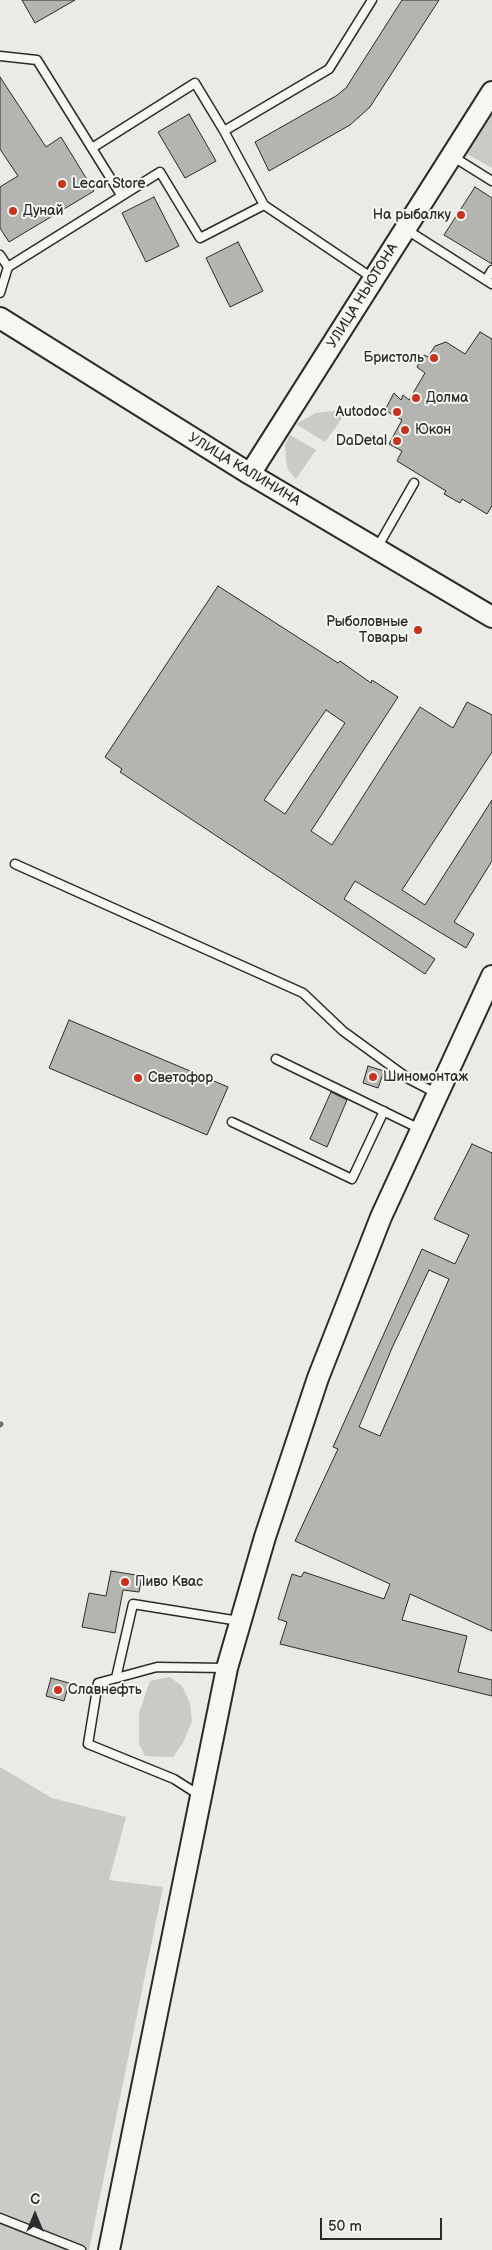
<!DOCTYPE html>
<html>
<head>
<meta charset="utf-8">
<style>
	body { margin:0 }
	#map { position:relative; width:492px; height:2250px; overflow:hidden; background:#eaeae6; font-family:"Balsamiq Sans",sans-serif }
	canvas { display:block }
	.north { position:absolute; left:10px; top:2190px; width:50px; height:50px; -webkit-text-stroke:4px #f6f6f2; paint-order:stroke; rotate:0deg; font-size:14px; font-weight:700; line-height:20px; text-align:center; color:#2b2b2b }
	.north::after { content:''; display:block; margin:auto; width:18px; height:22px; background:#2b2b2b; clip-path:polygon(50% 0,100% 100%,50% 72%,0 100%) }
	.scale { position:absolute; left:320px; top:2218px; width:122px; height:22px; box-sizing:border-box; border:2px solid #2b2b2b; border-top:0; padding-left:6px; font-size:15px; line-height:18px; white-space:nowrap; color:#2b2b2b; -webkit-text-stroke:4px #f6f6f2; paint-order:stroke }
</style>
</head>
<body>
<div id="map">
<canvas width="492" height="2250"></canvas>
<div class="north">С</div>
<div class="scale">50 m</div>
</div>
<script>
const g = document.querySelector('canvas').getContext('2d');
g.lineJoin = 'round';
function fill(path, color) {
  g.fillStyle = color;
  g.fill(path, 'evenodd');
}
function shape(rows) {
  const path = new Path2D();
  for (const r of rows) {
    path.moveTo(r[0], r[1]);
    for (let i = 2; i < r.length; i += 2) path.lineTo(r[i], r[i + 1]);
  }
  return path;
}
function strokePath(path, color, width, dash) {
  g.strokeStyle = color;
  g.lineWidth = width;
  g.lineCap = dash ? 'butt' : 'round';
  g.setLineDash(dash || []);
  g.stroke(path);
}
function drawText(font, color, halo, rows, align = 'center') {
  g.font = font + ' "Balsamiq Sans",sans-serif';
  g.lineWidth = 4;
  g.setLineDash([]);
  g.textBaseline = 'middle';
  g.strokeStyle = halo;
  g.fillStyle = color;
  for (const [text, x, y, turn = 0] of rows) {
    g.save();
    g.translate(x, y);
    g.rotate((+turn || 0) * Math.PI / 180);
    g.textAlign = isNaN(turn) ? turn : align;
    if (halo) g.strokeText(text, 0, 0);
    g.fillText(text, 0, 0);
    g.restore();
  }
}
const green = shape([
	[492,113,492,168,467,154],
	[349,409,325,442,296,424,316,413],
	[290,435,316,450,296,479,288,470,286,460,285,445],
	[170,1677,182,1686,190,1703,192,1721,183,1743,173,1757,145,1756,139,1744,139,1713,150,1681],
	[0,1767,52,1798,126,1817,109,1880,163,1887,89,2250,0,2250]
]);
const stream = shape([
	[0,1425,1,1424]
]);
const building = shape([
	[22,0,75,0,35,23,22,0],
	[402,0,439,0,370,107,350,125,269,171,255,142,336,96,346,88,402,0],
	[0,77,46,147,61,137,94,191,9,242,0,228,0,187,18,176,0,149,0,77],
	[189,114,216,161,185,178,158,132,189,114],
	[475,187,492,198,492,264,444,235,475,187],
	[154,197,179,246,146,262,122,213,154,197],
	[238,242,263,291,230,307,206,258,238,242],
	[480,332,492,339,492,506,487,514,462,499,460,503,444,494,446,491,397,461,402,451,389,444,402,420,385,410,394,393,401,400,403,395,409,400,425,373,417,367,424,355,428,357,435,346,446,342,465,354,480,332],
	[218,586,338,663,340,661,371,683,372,680,398,697,311,831,332,845,420,707,453,728,467,702,492,715,492,752,402,890,425,905,492,800,492,861,454,922,474,934,466,948,355,881,344,899,435,959,425,974,120,772,122,769,105,757,218,586],
	[326,710,345,723,285,814,264,800,326,710],
	[69,1020,228,1087,207,1135,49,1068,69,1020],
	[368,1066,384,1071,378,1088,363,1083,368,1066],
	[331,1092,347,1100,327,1147,310,1139,331,1092],
	[472,1144,492,1153,492,1631,410,1594,402,1620,467,1636,458,1672,492,1680,492,1696,280,1644,287,1622,278,1619,292,1574,301,1577,304,1572,384,1599,390,1584,295,1541,338,1449,333,1447,422,1249,455,1264,469,1235,434,1219,472,1144],
	[429,1270,449,1279,380,1436,359,1427,392,1348,429,1270],
	[111,1571,142,1576,139,1592,123,1590,115,1633,82,1627,89,1593,106,1596,111,1571],
	[51,1678,69,1683,64,1701,46,1696,51,1678]
]);
const service = shape([
	[0,56,37,60,121,195],
	[224,131,264,205],
	[92,148,195,83,224,131,329,69,372,0],
	[452,156,492,181],
	[407,230,492,284],
	[0,255,8,267],
	[486,280,492,270],
	[0,293,8,267,160,172,200,238,264,205,374,279],
	[377,548,414,483],
	[15,864,303,993,343,1031,409,1079,436,1093],
	[276,1059,420,1129],
	[232,1122,352,1179,384,1111],
	[116,1678,133,1604,239,1621],
	[199,1795,174,1779,88,1744,98,1683,157,1667,225,1668],
	[0,2218,81,2250]
]);
const secondary = shape([
	[0,318,250,474,492,617],
	[250,474,492,92],
	[109,2250,227,1668,265,1537,318,1378,381,1217,492,976]
]);
const markers = [
	[62,184,5,"#c8321e"],
	[13,211,5,"#c8321e"],
	[461,215,5,"#c8321e"],
	[434,358,5,"#c8321e"],
	[416,398,5,"#c8321e"],
	[397,412,5,"#c8321e"],
	[405,430,5,"#c8321e"],
	[397,441,5,"#c8321e"],
	[418,630,5,"#c8321e"],
	[373,1077,5,"#c8321e"],
	[138,1078,5,"#c8321e"],
	[125,1582,5,"#c8321e"],
	[58,1690,5,"#c8321e"]
];
const poiNames = [
	["Lecar Store",72,184],
	["Дунай",23,211],
	["На рыбалку",451,215,"right"],
	["Бристоль",424,358,"right"],
	["Долма",426,398],
	["Autodoc",387,412,"right"],
	["Юкон",415,430],
	["DaDetal",387,441,"right"],
	["Рыболовные",408,622,"right"],
	["Товары",408,638,"right"],
	["Шиномонтаж",383,1077],
	["Светофор",148,1078],
	["Пиво Квас",135,1582],
	["Славнефть",68,1690]
];
const streetNames = [
	["УЛИЦА НЬЮТОНА",363,296,-58],
	["УЛИЦА КАЛИНИНА",244,470,31]
];
fill(green, '#cacac7');
strokePath(stream, '#727270', 5);
fill(building, '#b4b4b1');
strokePath(building, '#2b2b2b', 1);
strokePath(service, '#2b2b2b', 11);
strokePath(secondary, '#2b2b2b', 24);
strokePath(service, '#f6f6f2', 8);
strokePath(secondary, '#f6f6f2', 20);
for (const [x, y, r, color] of markers) {
  const dot = new Path2D();
  dot.arc(x, y, r, 0, 2 * Math.PI);
  g.fillStyle = color;
  g.fill(dot);
  strokePath(dot, '#f6f6f2', 2);
}
drawText('14px', '#2b2b2b', '#f6f6f2', poiNames, 'left');
drawText('14px', '#2b2b2b', '#f6f6f2', streetNames);
</script>
</body>
</html>
